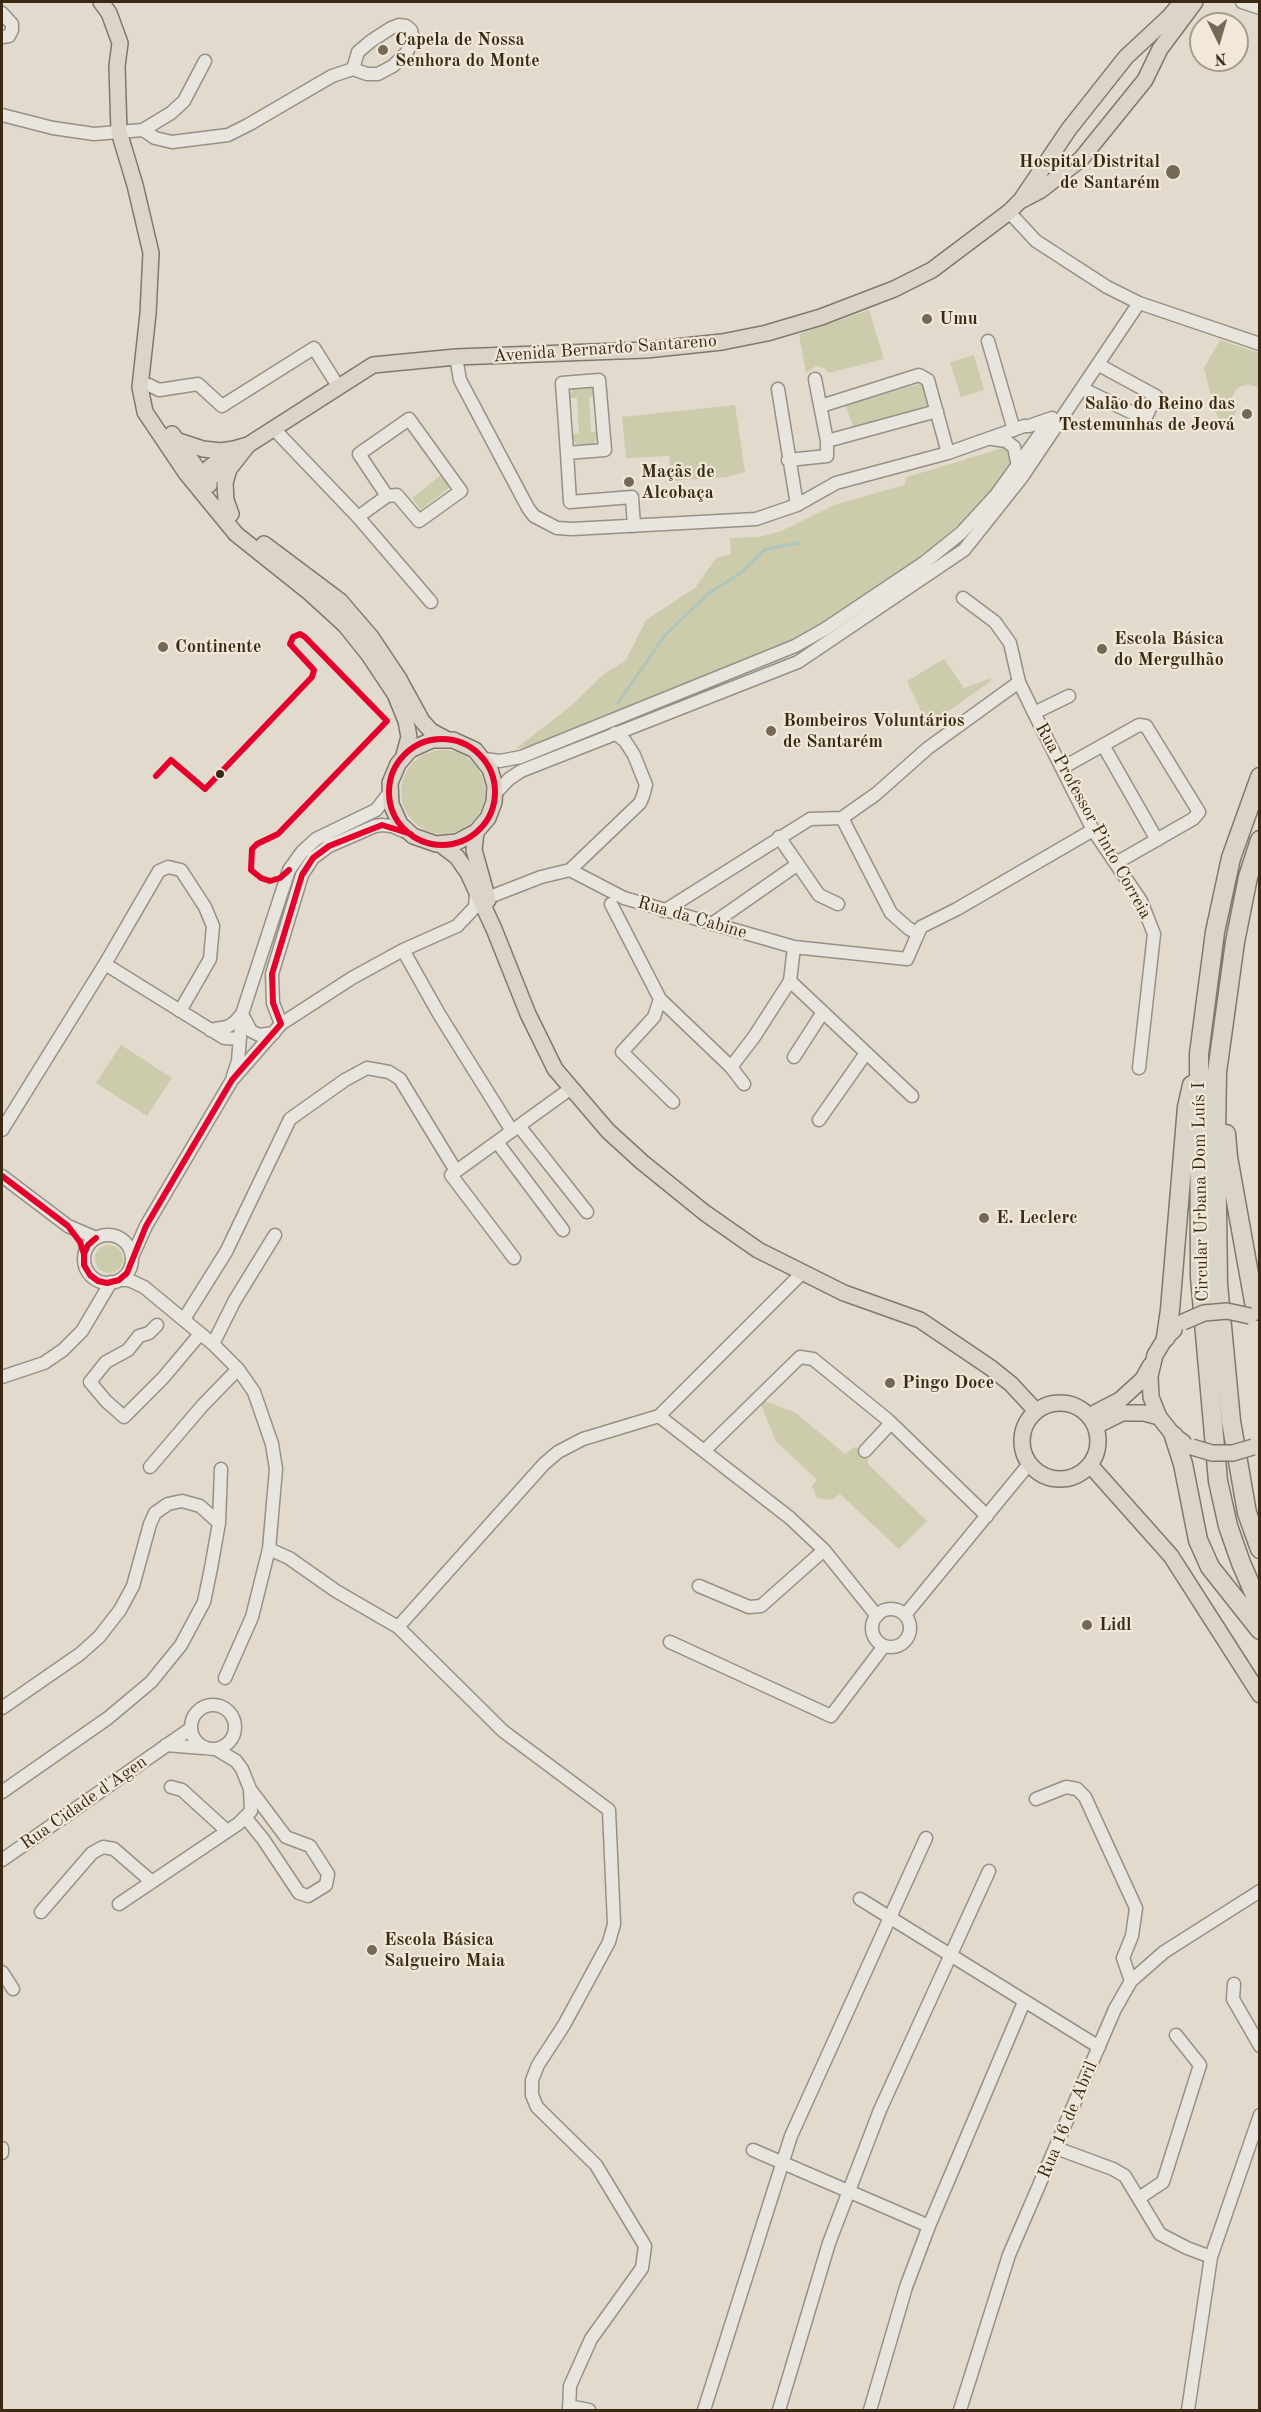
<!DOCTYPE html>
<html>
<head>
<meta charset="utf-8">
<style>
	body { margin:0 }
	#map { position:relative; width:1261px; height:2412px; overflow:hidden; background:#e2dacc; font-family:"Old Standard TT",serif }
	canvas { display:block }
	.frame { position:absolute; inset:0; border:3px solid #3b2a13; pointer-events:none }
	.north { position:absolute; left:1189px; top:12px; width:60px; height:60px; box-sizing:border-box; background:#f1e8d9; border:2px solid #a89c8a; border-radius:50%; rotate:175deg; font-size:16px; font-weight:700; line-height:24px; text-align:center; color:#3b2a13 }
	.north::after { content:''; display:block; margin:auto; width:21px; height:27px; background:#756854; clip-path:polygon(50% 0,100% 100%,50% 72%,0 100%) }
</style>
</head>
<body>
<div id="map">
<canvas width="1261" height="2412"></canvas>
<div class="frame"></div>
<div class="north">N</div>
</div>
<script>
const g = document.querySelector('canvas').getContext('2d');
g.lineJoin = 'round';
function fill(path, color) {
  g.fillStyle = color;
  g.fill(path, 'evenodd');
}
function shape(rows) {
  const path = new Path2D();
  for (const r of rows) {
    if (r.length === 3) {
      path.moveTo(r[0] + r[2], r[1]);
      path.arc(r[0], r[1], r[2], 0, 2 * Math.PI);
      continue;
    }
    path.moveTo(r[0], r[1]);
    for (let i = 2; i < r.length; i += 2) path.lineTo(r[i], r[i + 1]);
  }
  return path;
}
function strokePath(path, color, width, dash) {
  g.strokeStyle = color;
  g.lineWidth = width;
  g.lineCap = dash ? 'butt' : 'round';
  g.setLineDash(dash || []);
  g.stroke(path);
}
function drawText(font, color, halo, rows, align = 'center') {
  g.font = font + ' "Old Standard TT",serif';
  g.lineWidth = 4.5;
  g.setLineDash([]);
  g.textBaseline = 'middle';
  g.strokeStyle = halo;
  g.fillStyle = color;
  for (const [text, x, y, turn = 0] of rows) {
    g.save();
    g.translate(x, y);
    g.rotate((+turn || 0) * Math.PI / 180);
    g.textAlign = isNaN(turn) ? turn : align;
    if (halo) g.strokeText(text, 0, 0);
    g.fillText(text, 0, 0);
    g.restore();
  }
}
const green = shape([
	[869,310,884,359,828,373,824,368,816,366,806,373,799,334],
	[1220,340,1259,353,1259,388,1248,384,1237,388,1230,401,1238,405,1232,423,1219,419,1214,409,1204,368],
	[974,355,984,390,961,397,950,362],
	[927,382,933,407,854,429,845,404],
	[586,385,592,388,596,396,589,397,591,432,598,432,594,443,585,446,576,444,573,440,572,434,579,433,577,398,569,398,570,393,577,386],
	[735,405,745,472,727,477,671,481,669,456,626,458,622,417],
	[1003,448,1012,455,1011,476,933,548,793,642,534,745,515,749,571,706,604,674,626,660,646,620,695,588,716,558,731,554,730,538,758,537,779,532,837,504,904,485,907,477],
	[441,475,450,487,421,510,412,498],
	[944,659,964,688,991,678,991,681,928,726,907,681],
	[443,792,42],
	[121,1045,172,1078,147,1116,96,1083],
	[109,1259,14],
	[758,1398,796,1413,845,1454,854,1447,865,1451,869,1465,927,1521,899,1549,840,1494,832,1500,817,1498,812,1486,817,1480,776,1441]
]);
const stream = shape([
	[618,703,665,635,708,594,742,572,765,549,799,543]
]);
const minor = shape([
	[1242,2,1260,8],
	[2,13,12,24,12,30,9,36,2,37],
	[2,115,53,128,94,134,143,130,155,138,172,142,228,135,248,125,332,76,353,69,367,74,378,74,393,66,407,52,413,39,411,30,406,26,399,25,391,28,371,41,358,52,353,69],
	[143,130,171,113,184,101,205,61],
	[1009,212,1036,241,1107,287,1139,303,1260,344],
	[988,341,1014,430],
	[456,357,460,380,528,508,534,516,557,528,572,529,756,519,797,505,836,483,948,453,1024,426,1029,426,1052,418],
	[599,380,605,450,567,453,562,383,599,380],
	[149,385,159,390,198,384,222,406,314,348,338,386],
	[778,389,797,505],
	[1083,389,1145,419,1156,396,1099,365],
	[821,406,919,375,928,380,948,453],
	[273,428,358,517,431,602],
	[992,439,1006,441,1014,447,1018,467],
	[827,441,937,411],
	[567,453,570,502,632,497,634,526],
	[788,460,827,456,827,441,815,379],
	[358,517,387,496,397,495,419,521,461,491,409,419,359,454,387,496],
	[963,598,995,622,1010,643,1019,682,1034,713,1093,830,1141,901,1154,934,1139,1068],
	[1034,713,1069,696],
	[1103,745,1157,840],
	[484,759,500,761,521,757,795,646,825,629,925,562,961,533,996,495,1051,419],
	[1062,768,1139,725,1146,726,1199,812,1193,819,1116,863],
	[495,794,509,779,521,771,798,662,964,550,1022,477,1139,303],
	[842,818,891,913,908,928,918,934],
	[779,837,819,895,838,904],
	[570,870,640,803,643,796,646,785,634,755,625,741,615,733],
	[487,898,541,877,570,870,624,898,794,947,907,959,921,927,957,909,1093,830],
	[611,904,660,999,731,1067,744,1084],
	[664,911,810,819,842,818,876,794,928,748,1019,682],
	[712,924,798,864],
	[403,950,439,1014,512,1131],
	[105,964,224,1038,240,1039],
	[790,981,912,1096],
	[660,999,654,1017,622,1052,673,1102],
	[243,1016,251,1031,259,1035,274,1033],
	[281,1024,273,1003,272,974,302,875,313,858,329,846,375,826,382,825,392,826,406,832],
	[210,1030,227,1027,235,1022,242,1014],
	[794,1057,823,1012],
	[731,1067,754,1037,790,981,794,947],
	[233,1076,238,1061,242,1014,289,870,302,852,316,839,376,810,390,792],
	[819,1120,866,1053],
	[519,1126,587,1212],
	[2,1130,105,964,159,871,168,867,181,870,205,907,213,926,210,959,180,1011],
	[497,1142,563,1230],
	[2,1176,68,1226,96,1238],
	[108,1259,24],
	[132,1257,146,1226,232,1080,281,1024,352,978,403,950,457,926,475,907,476,894],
	[514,1258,451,1175,570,1089],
	[119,1280,129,1280,144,1287,213,1344,238,1369,254,1392,272,1444,276,1469,269,1549,252,1617,225,1678],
	[184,1319,226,1252,290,1119,345,1080,367,1068,389,1072,400,1079,456,1171],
	[157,1325,149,1333,139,1336,128,1350,106,1362,90,1382,106,1401,124,1417,163,1378,200,1334],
	[213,1344,235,1300,275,1235],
	[2,1377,44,1363,63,1350,82,1331,111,1282],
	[659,1416,790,1518,824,1550,877,1616],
	[704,1451,800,1357,813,1359,888,1420,987,1516],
	[865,1451,891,1423],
	[150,1467,203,1405,238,1369],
	[269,1549,289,1558,336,1591,398,1627,503,1731,609,1810,614,1924,609,1942,564,2025,538,2065,532,2080,532,2095,537,2107,596,2165,645,2246,642,2268,591,2339,570,2386,569,2410],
	[699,1586,749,1607,761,1606,824,1550],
	[891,1628,19],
	[905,1615,1029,1464],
	[398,1627,544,1464,558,1452,583,1439,659,1416,803,1272],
	[670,1642,831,1716,884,1646],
	[213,1727,22],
	[2,1708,80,1654,99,1637,120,1610,133,1586,150,1524,155,1513,168,1504,182,1501,200,1506,219,1523],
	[166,1745,203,1748],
	[171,1787,182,1790,227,1831],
	[2,1792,108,1718,151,1682,181,1645,204,1602,211,1568,219,1523,221,1469],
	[1036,1799,1066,1787,1077,1789,1085,1797,1136,1908,1132,1936,1123,1958,1131,1981],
	[245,1817,263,1839,299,1893,308,1896,326,1885,328,1874,310,1846,286,1837,250,1789],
	[2,1860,190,1729],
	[860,1899,1099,2047],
	[119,1904,238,1824,251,1811,250,1789,242,1769,236,1761,216,1749],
	[41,1912,92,1853,103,1847,114,1849,152,1882],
	[2,1972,13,1989],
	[1234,1984,1233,1999,1260,2046],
	[2,2148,2,2153],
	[1056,2148,1113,2169,1125,2176,1160,2234,1187,2248,1211,2257],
	[753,2150,929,2226],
	[1139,2198,1163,2182,1200,2065,1176,2035],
	[569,2406,589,2410],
	[704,2410,791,2136,926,1838],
	[779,2410,829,2243,880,2110,989,1871],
	[870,2410,906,2287,929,2226,1024,2002],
	[960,2410,1009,2255,1115,2009,1131,1981,1164,1952,1260,1891],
	[1188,2410,1211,2257,1260,2115]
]);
const major = shape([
	[101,2,109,13,120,43,117,66,119,132,135,185,151,253,148,314,140,387,145,412,186,473,236,534,310,593,345,625,369,655,395,694,406,721,409,737,404,755],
	[1022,200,1041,190,1081,159,1145,80,1160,49,1195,2],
	[172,434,209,485],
	[176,440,203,449,221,451,234,449],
	[229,469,225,483,226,500,231,514],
	[204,478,209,468,234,449,248,445,373,365,456,357,646,350,722,342,767,333,821,317,894,289,932,270,1009,212,1021,200,1069,129,1126,57,1169,17,1182,2],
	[200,481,229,469,248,445],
	[264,544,340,601,371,637,399,679,422,721,431,731,446,739],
	[476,832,457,842,436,844,413,836,400,824,391,804,390,783,398,764,410,750,432,740,453,740,475,750,490,769,495,786,494,802,488,818,476,832,474,850,488,900],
	[440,844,457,857,468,873,494,929,528,1014,555,1069,608,1131,642,1162,705,1213,758,1250,844,1293,920,1320,991,1368,1011,1384,1036,1411],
	[1174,1330,1166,1337,1155,1355,1150,1376,1151,1397,1159,1417,1174,1436,1183,1442],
	[1060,1441,38],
	[1089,1416,1120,1400,1143,1379,1150,1366],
	[1096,1426,1122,1413,1144,1413,1159,1417],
	[1090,1465,1171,1556,1260,1695]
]);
const highway = shape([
	[1260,777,1231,858,1215,932,1199,1054,1200,1277,1218,1481,1228,1526,1241,1563,1260,1607],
	[1260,840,1248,877,1235,942,1217,1072,1216,1134,1218,1284,1231,1421,1247,1513,1260,1549],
	[1226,1134,1228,1157,1254,1302,1260,1311],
	[1166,1337,1170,1310,1187,1107,1192,1085],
	[1174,1436,1183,1464,1198,1540,1210,1567,1260,1630]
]);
const majorBridge = shape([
	[1183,1322,1204,1313,1227,1311,1250,1316],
	[1192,1447,1212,1453,1233,1453,1253,1447]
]);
const bus1 = shape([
	[442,792,53],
	[156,776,171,760,205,789,312,677,314,670,290,644,293,637,300,634,305,637,387,721,278,834,257,844,252,849,251,870,261,878,270,881,280,878,289,870],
	[2,1176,68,1226,80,1242,84,1254],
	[96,1238,88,1245,84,1254,84,1265,90,1275,98,1281,107,1283,119,1280,127,1273,146,1226,232,1080,281,1024,273,1003,272,974,302,875,313,858,329,846,382,825,411,834]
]);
const markers = [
	[383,50,6,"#756854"],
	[1173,172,8,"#756854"],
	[927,319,6,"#756854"],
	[1247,414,6,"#756854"],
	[629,482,6,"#756854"],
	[163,647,6,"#756854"],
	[1102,649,6,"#756854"],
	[771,731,6,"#756854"],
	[220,774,5,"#3b2a13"],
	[984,1218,6,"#756854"],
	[890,1383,6,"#756854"],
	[1087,1625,6,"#756854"],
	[372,1950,6,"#756854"]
];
const poiNames = [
	["Capela de Nossa",395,40],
	["Senhora do Monte",395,61],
	["Hospital Distrital",1160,162,"right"],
	["de Santarém",1160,183,"right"],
	["Umu",939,319],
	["Salão do Reino das",1235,404,"right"],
	["Testemunhas de Jeová",1235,425,"right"],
	["Maçãs de",641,472],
	["Alcobaça",641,493],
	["Escola Básica",1114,639],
	["do Mergulhão",1114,660],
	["Continente",175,647],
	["Bombeiros Voluntários",783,721],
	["de Santarém",783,742],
	["E. Leclerc",996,1218],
	["Pingo Doce",902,1383],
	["Lidl",1099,1625],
	["Escola Básica",384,1940],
	["Salgueiro Maia",384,1961]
];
const streetNames = [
	["Avenida Bernardo Santareno",605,349,-4],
	["Rua Professor Pinto Correia",1093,821,61],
	["Rua da Cabine",692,918,16],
	["Circular Urbana Dom Luís I",1201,1192,-91],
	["Rua Cidade d'Agen",84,1803,-35],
	["Rua 16 de Abril",1068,2120,-67]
];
fill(green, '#cccbac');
strokePath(stream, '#aec5ba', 3);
strokePath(minor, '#979086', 15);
strokePath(major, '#7f786d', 18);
strokePath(highway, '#7f786d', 21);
strokePath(minor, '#e8e4de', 12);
strokePath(major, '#dbd4c9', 15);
strokePath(highway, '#dbd4c9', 18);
strokePath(majorBridge, '#7f786d', 18, []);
strokePath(majorBridge, '#dbd4c9', 15);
strokePath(bus1, '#e4002b', 6);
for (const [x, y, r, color] of markers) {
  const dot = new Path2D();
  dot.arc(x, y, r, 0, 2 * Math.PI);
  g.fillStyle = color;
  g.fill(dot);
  strokePath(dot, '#f1e8d9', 2);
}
drawText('bold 18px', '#3b2a13', '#f1e8d9', poiNames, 'left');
drawText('18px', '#3b2a13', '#f1e8d9', streetNames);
</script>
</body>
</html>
